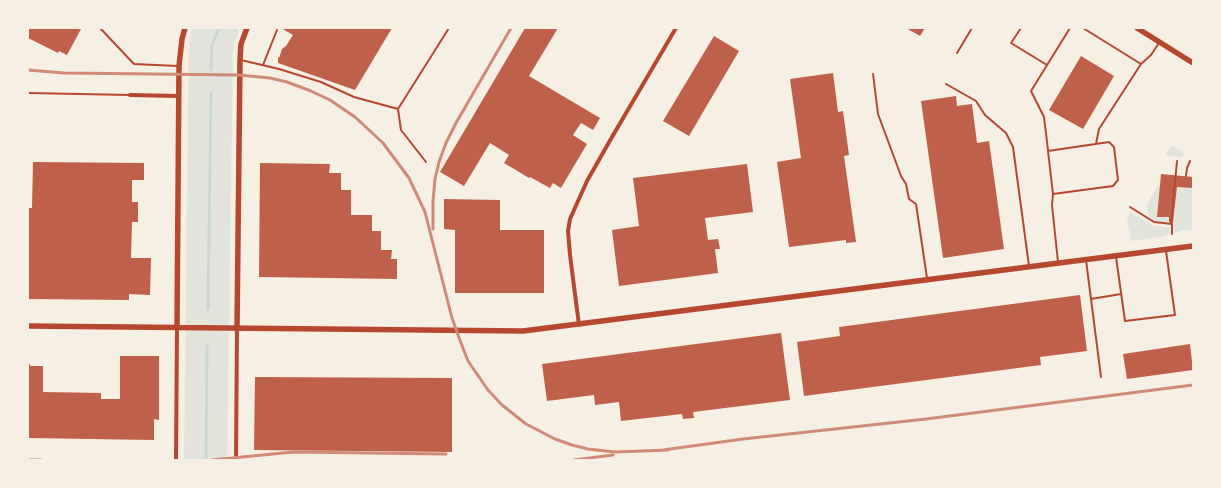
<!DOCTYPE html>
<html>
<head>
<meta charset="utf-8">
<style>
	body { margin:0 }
	#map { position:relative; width:1221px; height:488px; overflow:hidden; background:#f6efe4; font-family:Ubuntu,sans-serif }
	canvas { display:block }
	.frame { position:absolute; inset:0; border:29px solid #f6efe4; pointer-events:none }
</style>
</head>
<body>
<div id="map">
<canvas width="1221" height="488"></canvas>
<div class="frame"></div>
</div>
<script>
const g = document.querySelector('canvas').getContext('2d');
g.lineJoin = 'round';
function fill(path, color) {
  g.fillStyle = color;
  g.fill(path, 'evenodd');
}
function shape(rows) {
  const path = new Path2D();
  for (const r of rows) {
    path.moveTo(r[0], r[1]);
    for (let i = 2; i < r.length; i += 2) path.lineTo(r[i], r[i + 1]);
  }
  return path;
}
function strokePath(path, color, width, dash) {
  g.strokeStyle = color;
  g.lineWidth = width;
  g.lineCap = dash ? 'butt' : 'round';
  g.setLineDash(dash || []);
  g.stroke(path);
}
const green = shape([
	[192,28,239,28,233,53,227,460,184,460,189,41],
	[1172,145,1184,153,1182,157,1165,155],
	[1158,186,1160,187,1157,216,1169,217,1169,223,1156,222,1149,219,1147,205],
	[1177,187,1193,188,1193,231,1186,230,1173,233],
	[1130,212,1154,226,1171,228,1171,233,1161,237,1131,241,1127,221]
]);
const stream = shape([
	[211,70,212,45,219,28],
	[208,309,211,92],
	[206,458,207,346]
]);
const building = shape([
	[28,28,79,28,81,29,67,55,59,51,58,53,28,38],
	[281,28,392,28,355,90,278,63,278,57,279,58,282,49,286,46,293,35],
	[525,28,558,28,529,76,600,118,593,130,581,123,573,135,587,144,561,188,553,183,550,188,530,177,529,178,504,163,509,155,490,143,464,186,440,172],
	[906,28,925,28,920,36],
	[714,36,739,51,689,136,663,121],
	[1081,56,1114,76,1083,129,1049,110],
	[833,73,838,112,843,111,849,155,844,156,856,242,846,243,846,240,789,247,777,162,801,158,790,79],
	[956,96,957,106,972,104,977,143,989,141,1004,249,943,258,921,101],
	[33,162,144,163,144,180,132,180,132,202,138,202,138,222,132,222,131,258,151,258,150,295,129,294,129,300,28,299,28,208,32,208],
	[260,163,330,164,329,173,341,173,341,190,351,190,351,215,372,215,372,231,381,231,381,250,392,250,391,259,397,259,397,279,259,277],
	[747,164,753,212,705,218,708,240,718,239,720,249,715,249,718,273,619,286,612,230,639,226,633,178],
	[1161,174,1193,177,1193,188,1177,187,1173,223,1169,222,1169,217,1157,217],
	[444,199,500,200,500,230,544,230,544,293,455,293,455,230,444,229],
	[1080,295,1087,351,1040,357,1041,365,804,396,797,342,840,336,839,327],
	[781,333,790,400,693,412,694,418,683,419,682,414,621,421,619,402,595,405,594,395,547,401,542,364],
	[1190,344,1193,370,1127,379,1123,354],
	[120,356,159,356,159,420,154,419,154,440,28,438,28,364,30,364,30,366,43,366,43,392,101,393,101,399,120,399],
	[255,377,452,378,452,452,254,450]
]);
const path = shape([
	[1186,176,1187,168,1190,161],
	[1130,207,1154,222,1172,224,1172,234],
	[1171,224,1177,161]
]);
const service = shape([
	[100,28,134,64,178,66],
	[1021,28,1011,43,1047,65],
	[1083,28,1141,64],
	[957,53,972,28],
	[241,60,279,69,321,82,354,97,398,109,449,28],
	[263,65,277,30],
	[873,74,878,114,901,176,906,184,909,199,916,204,927,278],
	[946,84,976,101,985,115,1006,133,1013,147,1029,266],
	[28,93,130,95],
	[398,109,401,130,426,162],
	[1096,144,1099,129,1141,64,1151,55,1159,43],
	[1048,150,1044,117,1031,91,1070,28],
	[1053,194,1048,151,1109,142,1114,147,1118,180,1113,186,1053,194,1052,205,1058,262],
	[1116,257,1125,321,1175,315,1166,251],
	[1086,260,1101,377],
	[1091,299,1121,294]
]);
const minor = shape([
	[130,95,179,96],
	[579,325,570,255,568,231,570,219,587,181,612,137,676,28],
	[176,460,177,327],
	[236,460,237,328]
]);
const tertiary = shape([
	[1137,28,1193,63],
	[28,326,523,331,1193,246],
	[177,327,179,66,182,39,185,28],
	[237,328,240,60,241,44,247,28]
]);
const rail = shape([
	[28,70,64,73,239,75,270,78,287,82,311,91,330,100,355,117,383,143,409,178,425,212,452,318,461,343,468,361,488,390,502,405,526,424,555,439,572,445,588,449,615,452,668,450],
	[433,229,433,201,435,179,439,162,446,143,456,123,511,28],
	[663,450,743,439,926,419,1193,385],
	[28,460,41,460],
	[212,460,293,452,446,454],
	[574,460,613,455]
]);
fill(green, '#e2e4dc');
strokePath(stream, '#c9d6d2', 3);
fill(building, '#bf614a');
strokePath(path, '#b5482f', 2);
strokePath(service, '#b5482f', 2);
strokePath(minor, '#b5482f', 4);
strokePath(tertiary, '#b5482f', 5.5);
strokePath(rail, '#cf8b77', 3);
</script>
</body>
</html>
